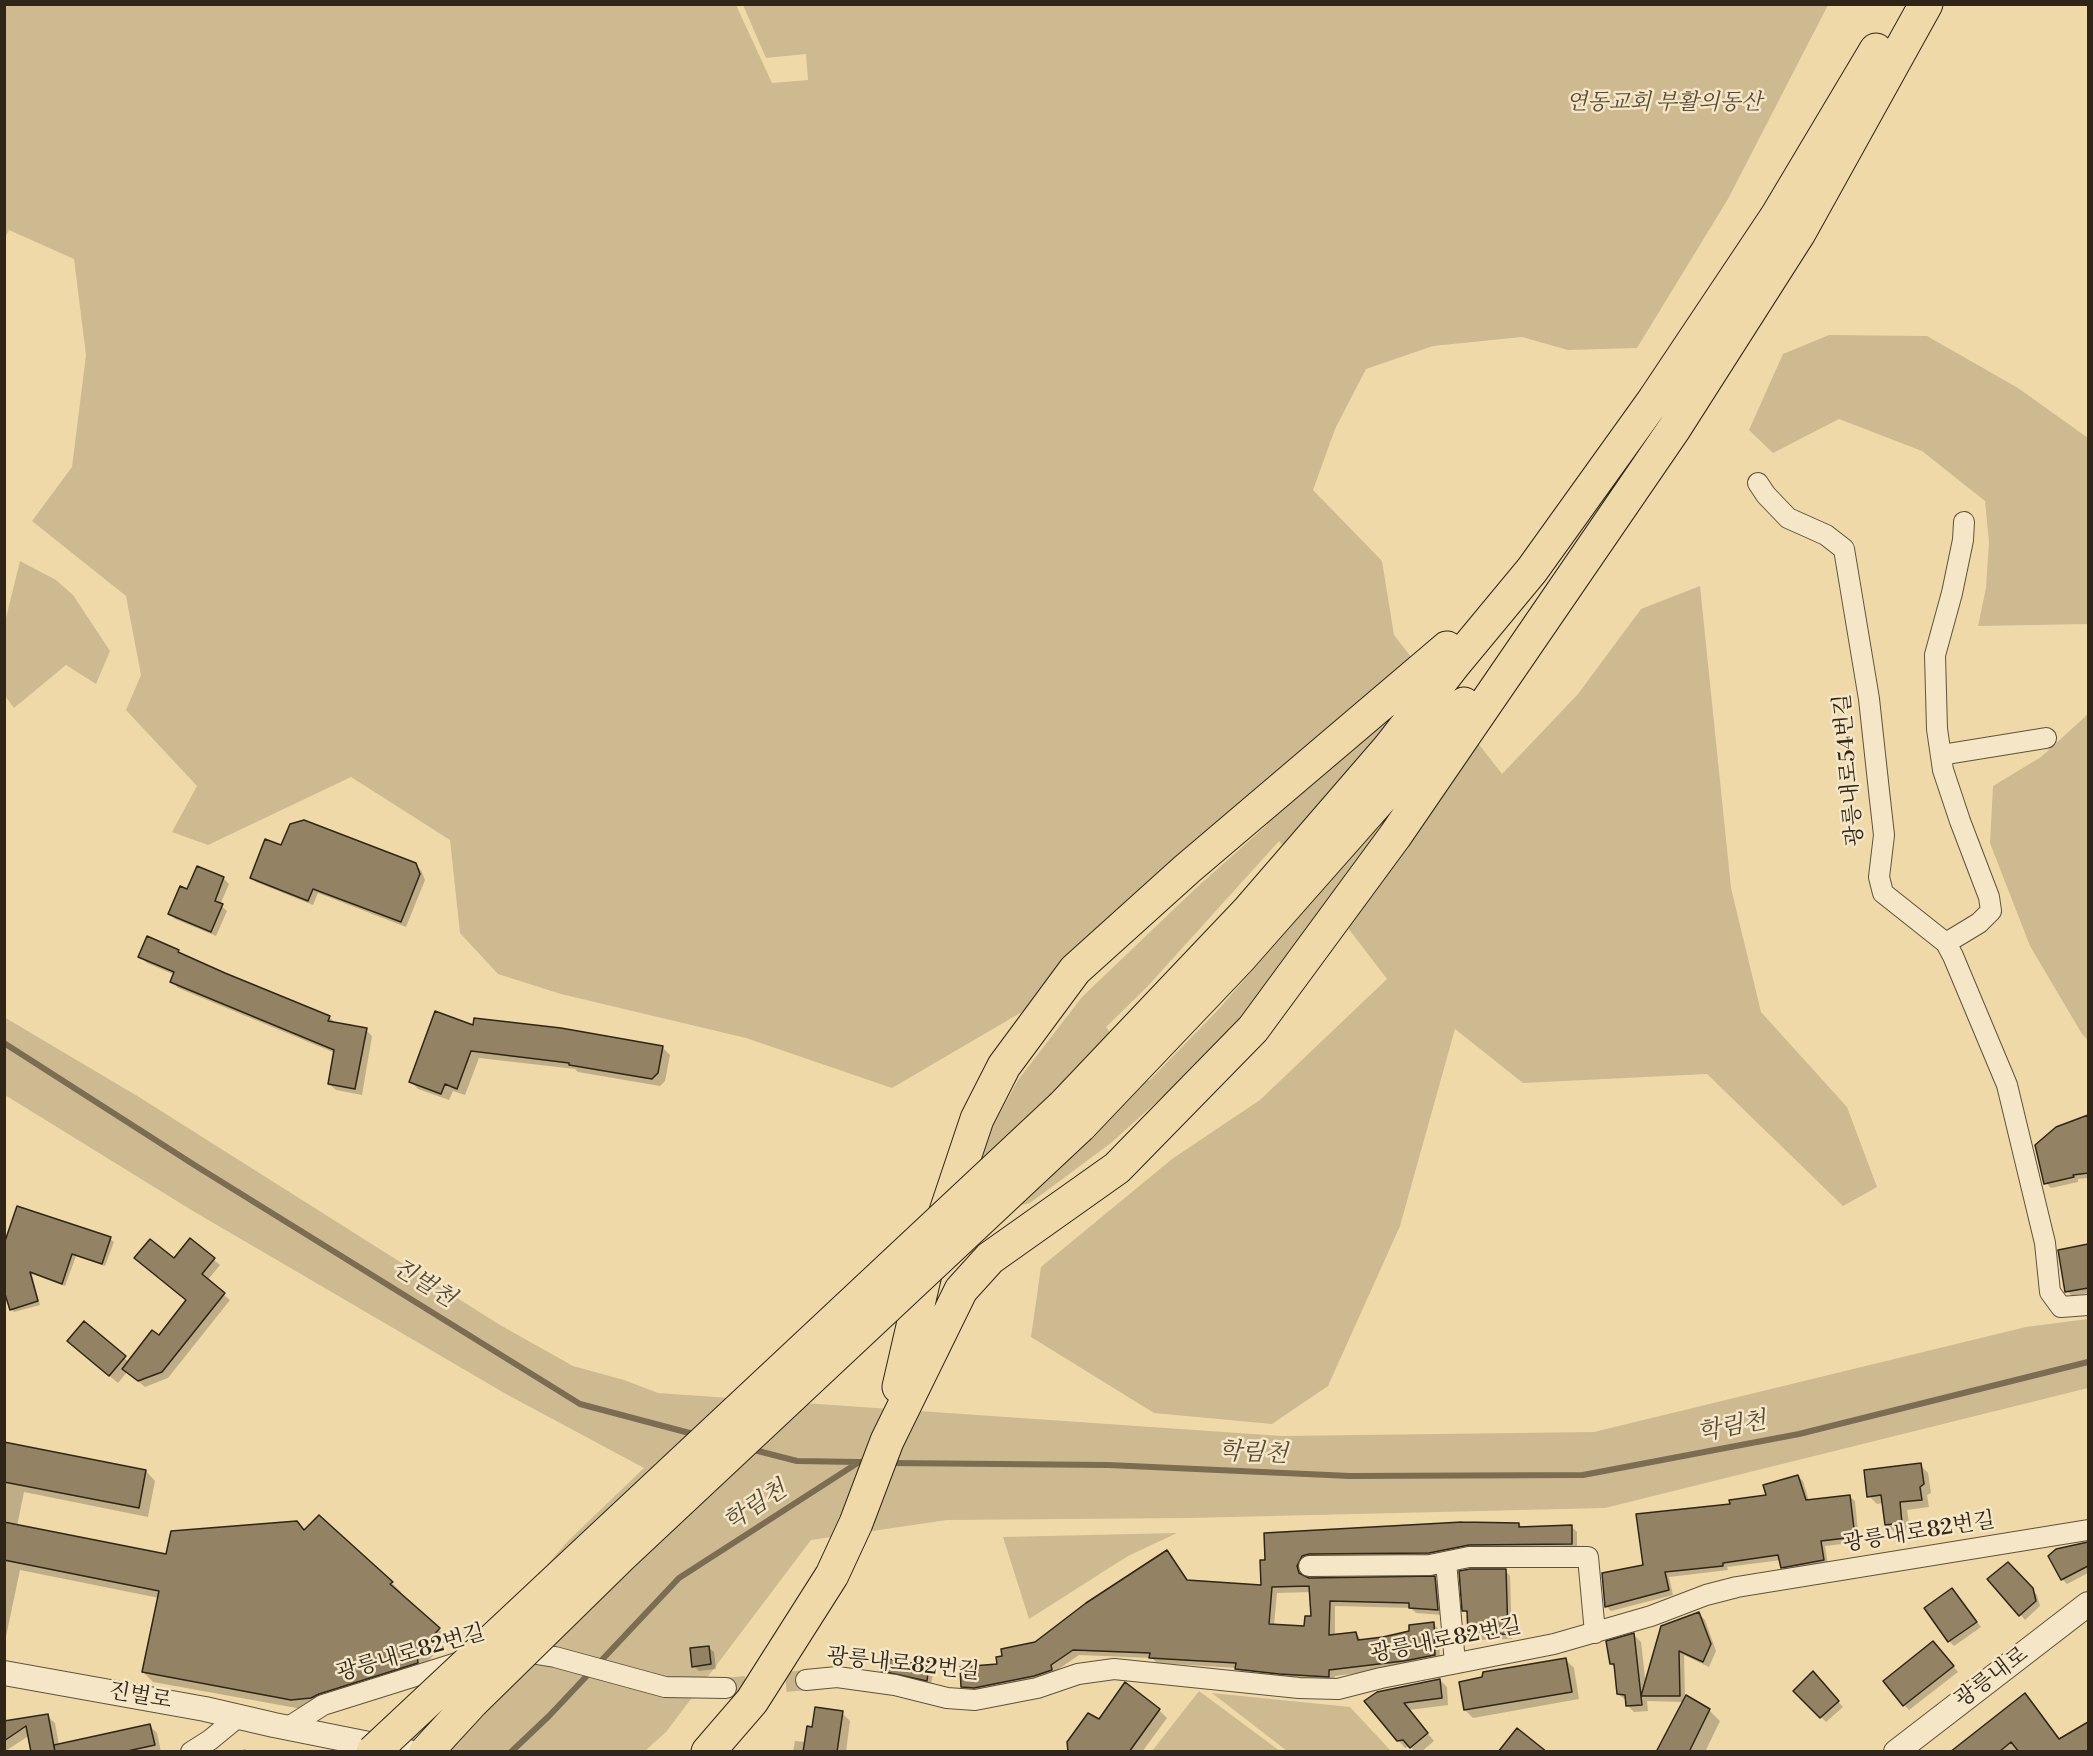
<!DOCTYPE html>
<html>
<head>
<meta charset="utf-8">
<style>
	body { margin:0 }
	#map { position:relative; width:2093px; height:1756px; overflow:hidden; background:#efd9a9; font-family:"Libre Bodoni",serif }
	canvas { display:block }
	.frame { position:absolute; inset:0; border:6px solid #2f2519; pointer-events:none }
</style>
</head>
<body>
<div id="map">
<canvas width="2093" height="1756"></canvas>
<div class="frame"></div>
</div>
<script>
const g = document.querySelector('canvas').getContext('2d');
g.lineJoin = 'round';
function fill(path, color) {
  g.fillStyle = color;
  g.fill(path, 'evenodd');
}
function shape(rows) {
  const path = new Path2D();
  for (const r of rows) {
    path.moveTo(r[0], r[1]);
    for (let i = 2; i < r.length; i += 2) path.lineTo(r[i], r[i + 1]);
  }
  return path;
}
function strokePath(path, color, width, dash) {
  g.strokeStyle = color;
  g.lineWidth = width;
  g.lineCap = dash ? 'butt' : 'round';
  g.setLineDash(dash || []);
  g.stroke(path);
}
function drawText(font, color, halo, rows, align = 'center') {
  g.font = font + ' "Libre Bodoni","Noto Serif KR",serif';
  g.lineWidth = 5;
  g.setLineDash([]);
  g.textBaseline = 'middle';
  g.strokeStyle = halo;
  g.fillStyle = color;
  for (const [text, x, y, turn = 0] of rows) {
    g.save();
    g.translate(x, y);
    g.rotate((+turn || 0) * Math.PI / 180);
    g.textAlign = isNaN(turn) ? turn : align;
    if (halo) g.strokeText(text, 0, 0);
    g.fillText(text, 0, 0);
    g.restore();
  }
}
const green = shape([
	[5,5,736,5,772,83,808,80,806,54,766,58,743,5,1828,5,1728,199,1637,348,1568,350,1522,337,1433,346,1366,369,1335,429,1313,490,1382,561,1394,635,1502,774,1578,694,1641,609,1700,586,1731,888,1761,1012,1847,1107,1877,1187,1843,1206,1707,1074,1523,1083,1455,1029,1400,1226,1328,1386,1272,1424,1154,1413,1031,1337,1041,1267,1172,1159,1260,1100,1387,979,1332,907,1232,1034,1111,1143,1030,1203,969,1217,980,1150,1018,1080,1082,997,1195,889,1267,825,1259,815,1027,1009,892,1088,746,1038,561,994,498,974,460,933,450,840,351,777,208,845,172,832,197,786,126,710,141,675,126,596,32,521,72,467,86,355,74,259,9,230,5,238],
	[1279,841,1320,893,1217,1011,1149,1081,1106,1027,1147,987],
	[1829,335,1927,336,2018,388,2088,438,2088,624,1978,626,1986,588,1989,542,1985,501,1922,451,1839,419,1773,453,1749,430,1783,354],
	[20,561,56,580,73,595,110,651,96,684,66,665,14,708,5,696,4,626],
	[2088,714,2088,1040,2082,1034,2030,946,1990,843,1993,786,2041,757],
	[4,1017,139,1097,500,1325,573,1366,624,1380,658,1393,1282,1436,1594,1432,2026,1327,2088,1319,2088,1388,1605,1508,1190,1518,947,1520,811,1540,666,1732,645,1751,384,1751,568,1541,644,1468,506,1394,193,1211,5,1095],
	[1177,1533,1128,1556,1029,1619,1003,1537],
	[1199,1691,1280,1751,1152,1751],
	[1212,1693,1350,1707,1391,1751,1287,1751]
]);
const shadow = shape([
	[282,847,415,865,421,870,425,880,406,927,318,893,313,905,256,882,251,877],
	[198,868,224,879,229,884,220,905,227,911,216,936,175,919,170,914,188,891],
	[178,951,184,956,329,1017,337,1024,366,1030,372,1036,362,1095,336,1090,329,1084,335,1053,178,988,172,981,175,975,147,963,140,956],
	[474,1027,662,1047,670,1055,665,1081,660,1086,578,1072,575,1069,479,1058,465,1095,453,1091,449,1100,418,1089,411,1082],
	[2088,1116,2088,1178,2078,1179,2078,1182,2051,1188,2046,1183,2057,1128],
	[110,1239,114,1242,105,1266,76,1256,65,1286,32,1274,40,1305,14,1312,11,1309,4,1245],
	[190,1240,220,1265,207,1281,230,1300,168,1378,145,1387,127,1372,118,1383,77,1349,84,1323,129,1362,159,1337,188,1301,174,1260],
	[2088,1246,2088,1293,2072,1296,2067,1291,2059,1251],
	[4,1443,146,1471,155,1481,148,1517,24,1492,17,1526,167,1556,297,1523,305,1531,392,1583,401,1592,399,1594,448,1638,426,1664,302,1709,153,1682,143,1672,159,1598,20,1570,4,1646],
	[1920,1465,1928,1473,1931,1493,1927,1495,1929,1507,1907,1510,1910,1530,1894,1532,1886,1524,1883,1503,1877,1504,1869,1496],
	[1798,1476,1803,1481,1809,1501,1849,1496,1855,1501,1859,1542,1825,1546,1828,1565,1787,1572,1782,1567,1781,1560,1727,1567,1728,1570,1669,1577,1673,1595,1611,1611,1606,1606,1644,1567,1732,1505,1768,1496],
	[1519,1524,1523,1528,1571,1526,1577,1532,1577,1549,1302,1572,1303,1578,1309,1580,1435,1578,1440,1584,1443,1615,1416,1613,1411,1608,1335,1606,1335,1636,1356,1633,1362,1641,1384,1639,1434,1624,1439,1630,1440,1661,1410,1666,1335,1676,1334,1682,1242,1674,1237,1668,1157,1663,1152,1658,1079,1655,1056,1671,1057,1676,969,1692,963,1686,1036,1643,1167,1552,1188,1581,1263,1587,1267,1562,1266,1535],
	[1311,1592,1312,1617,1306,1628,1274,1625,1277,1593],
	[1083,1641,1085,1652,1077,1645],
	[2088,1543,2088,1573,2067,1584,2062,1579,2066,1547],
	[2008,1564,2037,1595,2040,1606,2025,1620,1990,1579],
	[1505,1570,1510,1576,1512,1639,1475,1640,1470,1634,1469,1616,1464,1610],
	[1952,1590,1981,1627,1954,1646,1949,1641],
	[1699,1614,1705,1620,1716,1651,1709,1667,1684,1655,1685,1696,1709,1710,1720,1721,1705,1752,1658,1752,1684,1702,1647,1701,1648,1711,1634,1712,1627,1705,1627,1701,1618,1694,1616,1669,1611,1664,1634,1635,1641,1642,1646,1686],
	[708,1647,714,1652,716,1669,699,1671,694,1666],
	[1938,1648,1958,1672,1909,1710,1904,1705],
	[1566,1660,1574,1668,1579,1699,1473,1718,1465,1710],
	[928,1668,933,1673,931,1685,887,1676,882,1670],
	[1818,1678,1843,1707,1826,1722,1795,1691],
	[1440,1680,1447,1687,1448,1705,1409,1710,1434,1741,1421,1752,1415,1752,1410,1746,1405,1748,1398,1740,1377,1693],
	[2025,1695,2035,1705,2061,1740,2088,1724,2088,1752,1952,1752],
	[1159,1710,1167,1718,1142,1752,1070,1752,1099,1721],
	[842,1713,850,1721,846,1752,793,1752,795,1741,806,1742,813,1729],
	[47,1716,55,1723,59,1745,150,1726,157,1733,161,1752,33,1752,30,1735,4,1752,4,1722],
	[245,1749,248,1752,235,1752]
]);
const stream = shape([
	[4,1043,196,1166,580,1404,697,1435],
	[750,1449,797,1461,859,1462],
	[890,1463,1108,1465,1350,1476,1583,1475,1799,1434,2088,1362],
	[511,1752,549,1716,679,1578,859,1462,868,1462]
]);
const building = shape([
	[304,820,416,863,420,874,401,922,313,889,308,901,250,878,265,839,281,845,290,824,304,820],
	[197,866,224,877,215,901,223,904,211,932,168,914,180,886,187,889,197,866],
	[147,936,179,950,178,952,225,973,330,1016,328,1021,367,1028,355,1089,328,1084,334,1050,170,982,174,972,138,957,147,936],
	[435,1011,473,1025,474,1018,561,1028,663,1046,658,1073,652,1079,569,1065,569,1063,471,1051,457,1089,445,1084,441,1094,409,1082,435,1011],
	[2088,1115,2088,1173,2073,1175,2074,1177,2044,1184,2035,1145,2056,1127,2088,1115],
	[17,1206,111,1237,102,1264,72,1254,62,1284,30,1272,38,1301,10,1310,4,1291,4,1244,17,1206],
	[190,1238,215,1258,202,1274,225,1293,162,1372,138,1381,122,1369,152,1330,159,1335,186,1300,134,1258,150,1239,174,1258,190,1238],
	[2088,1244,2088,1288,2065,1292,2058,1250,2088,1244],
	[84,1321,126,1356,109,1376,67,1341,84,1321],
	[4,1442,146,1470,139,1508,4,1482,4,1442],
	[1921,1463,1924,1484,1920,1487,1922,1500,1900,1502,1902,1523,1885,1525,1881,1495,1867,1497,1864,1470,1921,1463],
	[1798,1475,1806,1500,1850,1495,1855,1537,1821,1541,1824,1560,1781,1568,1778,1555,1723,1563,1723,1566,1665,1572,1669,1590,1605,1607,1602,1573,1643,1565,1636,1514,1730,1504,1729,1500,1766,1495,1763,1485,1798,1475],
	[319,1515,393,1582,390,1584,440,1628,417,1654,418,1663,319,1694,311,1698,291,1700,142,1672,159,1591,4,1560,4,1522,166,1554,171,1531,297,1521,304,1530,319,1515],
	[1462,1522,1519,1523,1519,1527,1572,1525,1572,1544,1469,1545,1429,1553,1309,1554,1302,1556,1297,1566,1299,1573,1309,1578,1435,1576,1438,1610,1409,1608,1409,1603,1330,1601,1329,1635,1356,1632,1358,1640,1383,1637,1409,1631,1409,1625,1434,1622,1435,1655,1404,1661,1329,1670,1329,1677,1279,1674,1235,1669,1236,1663,1149,1658,1150,1653,1073,1650,1051,1665,1052,1670,1034,1676,974,1688,961,1687,960,1667,997,1664,996,1657,1002,1656,1001,1649,1035,1642,1086,1603,1167,1550,1187,1580,1261,1585,1260,1560,1265,1560,1264,1533,1462,1522],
	[1309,1586,1311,1616,1305,1616,1304,1626,1269,1624,1272,1587,1309,1586],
	[2088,1542,2088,1566,2061,1580,2048,1556,2056,1549,2088,1542],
	[2008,1562,2033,1588,2036,1601,2019,1616,1987,1579,2008,1562],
	[1470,1569,1506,1569,1508,1634,1468,1635,1467,1611,1462,1611,1459,1571,1470,1569],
	[1952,1588,1977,1622,1948,1642,1924,1608,1952,1588],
	[1699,1612,1711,1644,1703,1662,1679,1651,1680,1696,1641,1696,1661,1626,1699,1612],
	[1634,1633,1642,1705,1626,1706,1625,1695,1617,1694,1614,1664,1610,1664,1606,1641,1634,1633],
	[1933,1641,1954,1666,1903,1706,1883,1681,1933,1641],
	[709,1646,711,1664,692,1667,690,1648,709,1646],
	[883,1658,929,1666,927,1681,881,1671,883,1658],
	[1566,1658,1572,1692,1464,1710,1459,1682,1482,1677,1483,1672,1566,1658],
	[1813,1671,1839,1701,1820,1718,1793,1691,1813,1671],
	[1440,1679,1442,1698,1404,1703,1428,1733,1410,1748,1403,1740,1397,1741,1364,1701,1377,1692,1440,1679],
	[1125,1682,1160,1709,1129,1752,1068,1752,1067,1742,1088,1713,1099,1719,1125,1682],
	[2025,1693,2059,1739,2088,1722,2088,1752,2019,1752,2011,1742,1999,1752,1950,1752,2025,1693],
	[1686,1695,1710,1709,1689,1752,1656,1752,1686,1695],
	[815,1707,843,1711,837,1752,803,1752,807,1726,812,1727,815,1707],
	[48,1714,55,1752,31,1752,26,1726,4,1741,4,1721,48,1714],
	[150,1724,155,1745,123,1752,55,1752,54,1745,150,1724],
	[1517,1728,1547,1752,1498,1752,1517,1728]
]);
const minorTunnel = shape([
	[726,1688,806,1680]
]);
const minor = shape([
	[1758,483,1766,495,1788,518,1826,535,1844,549,1869,699,1879,791,1884,835,1879,877,1883,893,1946,943,1953,956,2007,1085,2045,1243,2050,1292,2061,1307,2088,1305],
	[1941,755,2046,738],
	[1946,943,1979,923,1991,911,1989,897,1960,821,1943,770,1937,729,1935,655,1952,593,1963,540,1964,522],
	[1446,1562,1455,1663],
	[1309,1566,1430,1565,1469,1557,1588,1557,1595,1633],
	[518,1651,555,1657,665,1687,726,1688],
	[806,1680,837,1677,895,1685,947,1698,975,1700,1037,1688,1078,1674,1114,1669,1299,1688,1338,1689,1381,1678,1554,1644,1651,1616,1706,1595,1737,1587,2088,1530],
	[287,1728,323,1705,460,1662],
	[191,1752,210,1740,238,1717]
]);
const tertiary = shape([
	[4,1673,205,1709,274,1725,409,1752],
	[1896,1752,2088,1604]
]);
const trunk = shape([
	[1063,1106,1249,910,1389,748,1455,663,1532,570,1654,400,1777,216,1876,50],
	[1080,1126,1239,959,1464,704],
	[899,1387,925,1274,977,1119,1004,1066,1075,970,1187,869,1447,648],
	[708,1752,752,1701,832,1575,856,1523,887,1441,961,1290,990,1258,1117,1168,1253,1029,1395,836,1674,429,1799,233,1926,4]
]);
const trunkBridge = shape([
	[373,1752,1063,1106],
	[426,1752,472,1702,621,1556,1080,1126]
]);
const parkNames = [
	["연동교회 부활의동산",1664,104]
];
const streetNames = [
	["광릉내로54번길",1850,770,-95],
	["광릉내로82번길",1919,1533,-9],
	["광릉내로82번길",1446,1641,-11],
	["광릉내로82번길",411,1654,-16],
	["광릉내로82번길",903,1665,6],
	["광릉내로",1992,1678,-37],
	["진벌로",140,1697,10]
];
const waterNames = [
	["진벌천",423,1284,32],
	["학림천",1732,1428,-11],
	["학림천",1253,1454,3],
	["학림천",756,1507,-33]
];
fill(green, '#ceba91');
fill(shadow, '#0003');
strokePath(stream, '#7b6c52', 6);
fill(building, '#938364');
strokePath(building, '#2f2519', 1.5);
strokePath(minorTunnel, '#c9b58c', 20, [20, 10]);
strokePath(minor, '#5f523d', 22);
strokePath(tertiary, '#5f523d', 26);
strokePath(trunk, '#2f2519', 35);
strokePath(minor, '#f5e6c7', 20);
strokePath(tertiary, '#f5e6c7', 24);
strokePath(trunk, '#efd9a9', 33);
strokePath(trunkBridge, '#2f2519', 35, []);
strokePath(trunkBridge, '#efd9a9', 33);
drawText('italic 22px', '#574a37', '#f5e6c7', parkNames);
drawText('22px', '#2f2519', '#f5e6c7', streetNames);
drawText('italic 24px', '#554936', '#f5e6c7', waterNames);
</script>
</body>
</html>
